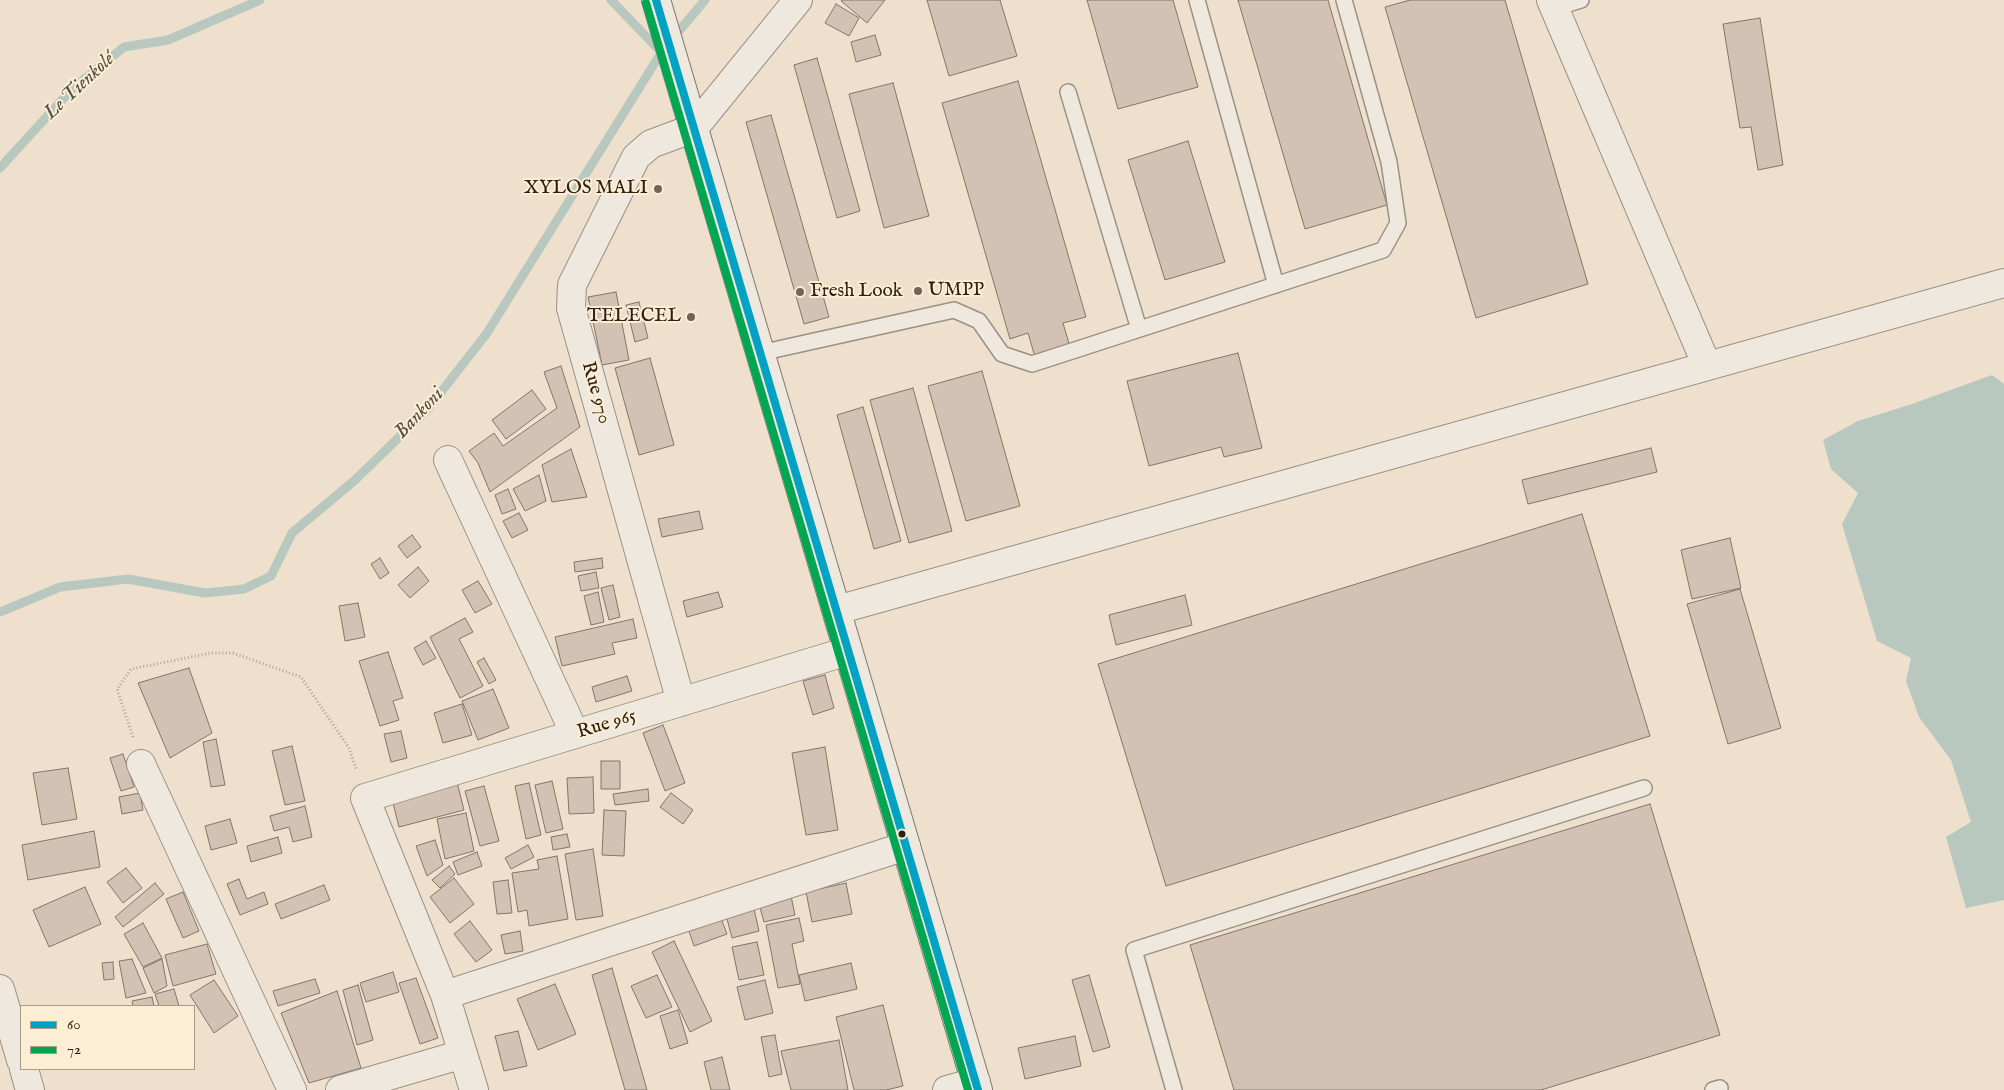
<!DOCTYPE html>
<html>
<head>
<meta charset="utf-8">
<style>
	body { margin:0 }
	#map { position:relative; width:2004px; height:1090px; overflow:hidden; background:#eee0cc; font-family:"IM FELL English",serif }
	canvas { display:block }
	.legend { position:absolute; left:20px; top:1005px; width:175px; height:65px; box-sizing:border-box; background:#fcedd5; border:1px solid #aa9b87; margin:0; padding:6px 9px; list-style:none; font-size:15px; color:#2e2113 }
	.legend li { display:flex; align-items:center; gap:10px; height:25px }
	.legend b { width:25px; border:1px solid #aa9b87 }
</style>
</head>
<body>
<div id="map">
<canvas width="2004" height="1090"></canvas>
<ul class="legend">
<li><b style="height:6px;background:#02a2c5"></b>60</li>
<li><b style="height:6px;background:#00a651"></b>72</li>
</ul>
</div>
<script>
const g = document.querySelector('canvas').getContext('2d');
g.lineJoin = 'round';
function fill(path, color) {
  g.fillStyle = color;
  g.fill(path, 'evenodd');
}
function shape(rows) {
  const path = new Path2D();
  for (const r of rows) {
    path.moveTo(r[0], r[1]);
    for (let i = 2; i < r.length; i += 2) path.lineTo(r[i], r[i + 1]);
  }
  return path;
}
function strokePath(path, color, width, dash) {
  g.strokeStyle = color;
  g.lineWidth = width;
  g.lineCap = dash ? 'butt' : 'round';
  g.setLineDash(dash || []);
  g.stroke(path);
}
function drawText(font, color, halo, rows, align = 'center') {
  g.font = font + ' "IM FELL English",serif';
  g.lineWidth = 4;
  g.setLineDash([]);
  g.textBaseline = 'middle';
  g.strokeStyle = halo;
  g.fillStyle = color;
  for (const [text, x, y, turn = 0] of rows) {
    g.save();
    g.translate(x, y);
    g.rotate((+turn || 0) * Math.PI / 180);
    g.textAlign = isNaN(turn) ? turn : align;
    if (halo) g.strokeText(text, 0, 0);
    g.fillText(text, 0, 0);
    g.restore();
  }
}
const water = shape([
	[1992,375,2004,384,2004,900,1966,908,1946,837,1971,822,1951,760,1919,717,1906,681,1911,658,1877,641,1842,524,1858,493,1831,469,1823,440,1858,421,1912,404]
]);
const stream = shape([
	[611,0,661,52],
	[673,38,705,0],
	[0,168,72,89,124,47,168,40,260,0],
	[0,612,60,587,128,579,205,593,244,589,271,576,292,533,355,480,427,410,487,333,664,48]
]);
const building = shape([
	[842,0,885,0,867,23,841,1,842,0],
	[927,0,1000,0,1017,56,949,76,927,0],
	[1087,0,1173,0,1198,87,1118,109,1087,0],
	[1238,0,1328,0,1387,205,1305,229,1238,0],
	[1410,0,1505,0,1588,284,1476,318,1385,7,1410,0],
	[836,4,859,18,849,36,825,23,836,4],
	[1760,18,1783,165,1758,170,1751,127,1740,128,1723,24,1760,18],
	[875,35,881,55,856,62,851,42,875,35],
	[817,58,860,211,837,218,794,65,817,58],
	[1018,81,1086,317,1063,323,1070,347,1035,357,1028,333,1010,339,942,103,1018,81],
	[893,83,929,216,884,228,849,94,893,83],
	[771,115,829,317,804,324,746,122,771,115],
	[1188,141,1225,262,1165,280,1128,160,1188,141],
	[616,292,629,360,602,365,588,297,616,292],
	[639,302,648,338,635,342,626,305,639,302],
	[1238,353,1262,448,1224,457,1221,447,1149,466,1127,381,1238,353],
	[650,358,674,445,639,455,615,368,650,358],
	[561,366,580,427,490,492,478,463,469,451,494,433,503,446,557,408,544,372,561,366],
	[982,371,1020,506,966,521,928,386,982,371],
	[913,388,952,531,909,543,870,400,913,388],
	[532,390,546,409,506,439,492,420,532,390],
	[863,407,901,541,874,549,837,415,863,407],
	[1651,448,1657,472,1528,504,1522,480,1651,448],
	[571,449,587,497,552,502,542,465,571,449],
	[539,475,546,501,525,511,513,489,539,475],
	[508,489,516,509,502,514,495,495,508,489],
	[699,511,703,529,662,537,658,519,699,511],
	[519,513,528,530,512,538,503,521,519,513],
	[1582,514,1650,736,1166,886,1098,664,1582,514],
	[412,535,421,547,407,558,398,546,412,535],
	[1730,538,1741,588,1692,599,1681,550,1730,538],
	[380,558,389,573,380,579,371,564,380,558],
	[602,558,603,568,575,572,574,562,602,558],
	[418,567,429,581,410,598,398,585,418,567],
	[596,572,599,588,581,591,578,576,596,572],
	[478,581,492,604,475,613,462,590,478,581],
	[613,585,620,617,609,620,601,588,613,585],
	[1740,589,1781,728,1728,744,1687,604,1740,589],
	[598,592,604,622,591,625,584,596,598,592],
	[718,592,723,607,687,617,683,601,718,592],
	[1185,595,1192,625,1116,645,1109,615,1185,595],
	[358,603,365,637,345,641,339,606,358,603],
	[465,618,473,632,459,639,483,686,460,698,430,637,465,618],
	[633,619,637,638,612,643,615,654,562,666,555,637,633,619],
	[426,641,436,658,423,665,414,648,426,641],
	[388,652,403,698,393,701,399,720,380,726,359,661,388,652],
	[484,658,496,680,489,684,477,662,484,658],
	[189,668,212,733,170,758,138,683,189,668],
	[825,675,834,708,813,715,803,681,825,675],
	[627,676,632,691,596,702,592,687,627,676],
	[493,689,509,728,478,740,462,701,493,689],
	[462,704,472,735,443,743,434,713,462,704],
	[663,725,685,783,665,791,643,733,663,725],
	[401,731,407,758,391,762,384,734,401,731],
	[216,739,225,785,211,787,203,742,216,739],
	[292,746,305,801,285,805,272,751,292,746],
	[825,747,838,830,806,835,792,753,825,747],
	[123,754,134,787,121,791,110,758,123,754],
	[601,761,620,761,620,789,601,789,601,761],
	[68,768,77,819,42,825,33,773,68,768],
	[593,777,594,813,569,814,567,778,593,777],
	[552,781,563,829,546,833,535,785,552,781],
	[457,782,464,810,399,827,392,799,457,782],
	[529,783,541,835,526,839,515,786,529,783],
	[484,786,499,841,480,846,465,791,484,786],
	[648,789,649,801,615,805,613,794,648,789],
	[140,793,143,810,122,814,119,797,140,793],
	[671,793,693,810,683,824,660,807,671,793],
	[1650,804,1720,1035,1541,1090,1234,1090,1190,945,1650,804],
	[305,806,312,837,293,842,289,827,274,831,270,816,305,806],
	[604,810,626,811,624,856,602,855,604,810],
	[466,813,474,851,445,859,437,819,466,813],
	[230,819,237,843,211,850,205,826,230,819],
	[94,831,100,867,28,880,22,845,94,831],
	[567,834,570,847,553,850,551,837,567,834],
	[278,837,282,853,251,862,247,846,278,837],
	[435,840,443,865,427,876,416,846,435,840],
	[528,845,534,857,511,869,505,858,528,845],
	[593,849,603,916,576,920,565,854,593,849],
	[477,852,482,866,458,875,453,862,477,852],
	[557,856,568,919,529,926,527,910,518,912,512,873,539,869,537,860,557,856],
	[449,866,455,874,440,888,432,880,449,866],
	[126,868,142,888,123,903,107,882,126,868],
	[454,878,474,904,450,923,430,897,454,878],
	[239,879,247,899,264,892,268,904,240,915,227,884,239,879],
	[508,880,512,913,497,914,493,882,508,880],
	[155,883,164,894,123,927,115,917,155,883],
	[846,883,852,914,812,922,806,892,846,883],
	[324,885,330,900,281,919,275,904,324,885],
	[85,887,101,924,49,947,33,910,85,887],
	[183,892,199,931,183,938,166,899,183,892],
	[791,896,795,915,764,922,759,904,791,896],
	[754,909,759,931,732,938,726,915,754,909],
	[720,916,727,934,694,946,688,928,720,916],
	[799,918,804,941,792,944,800,984,778,988,766,925,799,918],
	[470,921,492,950,476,962,454,934,470,921],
	[143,923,162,958,143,967,124,934,143,923],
	[520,931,523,951,505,954,501,935,520,931],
	[674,941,712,1021,690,1032,652,952,674,941],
	[757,942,764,975,739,980,732,947,757,942],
	[207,944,216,974,173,986,165,955,207,944],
	[132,959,146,993,126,998,119,961,132,959],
	[162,959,167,986,154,993,143,968,162,959],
	[113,962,114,979,104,980,102,963,113,962],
	[851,963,857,989,805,1001,799,975,851,963],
	[612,968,647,1090,625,1090,592,975,612,968],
	[393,972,399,992,366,1002,360,983,393,972],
	[657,975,672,1007,646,1018,631,986,657,975],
	[1089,975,1110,1047,1093,1052,1072,980,1089,975],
	[416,978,438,1038,420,1044,399,983,416,978],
	[315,979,320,993,278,1006,273,991,315,979],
	[214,980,238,1016,214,1033,190,995,214,980],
	[765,980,773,1013,745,1020,737,987,765,980],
	[555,984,576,1034,538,1050,517,999,555,984],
	[358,985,373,1040,357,1045,343,990,358,985],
	[174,989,179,1006,159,1006,155,994,174,989],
	[337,991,361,1068,309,1083,281,1013,337,991],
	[152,997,154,1006,133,1006,132,1001,152,997],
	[883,1005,903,1086,886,1090,854,1090,836,1017,883,1005],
	[678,1010,688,1043,670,1049,660,1016,678,1010],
	[518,1031,527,1066,504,1071,495,1036,518,1031],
	[775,1035,782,1074,769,1077,761,1037,775,1035],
	[1075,1036,1081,1066,1025,1079,1018,1048,1075,1036],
	[839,1040,848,1090,791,1090,781,1051,839,1040],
	[722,1057,730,1090,711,1090,704,1062,722,1057]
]);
const path = shape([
	[133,737,117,689,131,669,211,653,233,653,301,677,349,748,356,769]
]);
const lane = shape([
	[1197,0,1276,285],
	[1555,8,1581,0],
	[1068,92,1139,329],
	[760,353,954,310,979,321,1002,354,1032,364,1383,250,1398,223,1389,162,1344,0],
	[1174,1090,1134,950,1644,788],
	[1713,1090,1720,1088]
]);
const street = shape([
	[1551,0,1707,366],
	[448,460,575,734],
	[837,610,2004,283],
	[681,702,571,308,572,285,636,157,651,144,694,128,798,0],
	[141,764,292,1090],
	[0,989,21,1060],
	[445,995,906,846],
	[24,1069,30,1090],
	[340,1090,463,1054],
	[474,1090,445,995,365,798,848,651],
	[947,1090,976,1082]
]);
const secondary = shape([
	[656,0,978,1090]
]);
const bus1 = shape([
	[656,0,978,1090]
]);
const bus2 = shape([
	[646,3,968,1090]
]);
const markers = [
	[658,189,5,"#716454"],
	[918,291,5,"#716454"],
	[800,292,5,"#716454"],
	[691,317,5,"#716454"],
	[902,834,4.5,"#2e2113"]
];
const poiNames = [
	["XYLOS MALI",648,189],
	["UMPP",928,291,"left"],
	["Fresh Look",810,292,"left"],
	["TELECEL",681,317]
];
const streetNames = [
	["Rue 970",595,393,74],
	["Rue 965",607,725,-17]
];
const waterNames = [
	["Le Tienkolé",80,87,-43],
	["Bankoni",420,414,-47]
];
fill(water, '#b8c8bf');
strokePath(stream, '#b8c8bf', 9);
fill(building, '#d3c1b3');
strokePath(building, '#7f776b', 1);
strokePath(lane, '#9a9184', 18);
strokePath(street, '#9a9184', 30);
strokePath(secondary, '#7f776b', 30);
strokePath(path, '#aba49b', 3, [1, 2.5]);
strokePath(lane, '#efe8df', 15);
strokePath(street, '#efe8df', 28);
strokePath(secondary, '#efe8df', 28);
strokePath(bus1, '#02a2c5', 8);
strokePath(bus2, '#00a651', 8);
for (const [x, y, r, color] of markers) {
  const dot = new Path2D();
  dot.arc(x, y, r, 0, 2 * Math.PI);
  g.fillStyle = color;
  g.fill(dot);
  strokePath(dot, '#fcedd5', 2);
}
drawText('19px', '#2e2113', '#fcedd5', poiNames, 'right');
drawText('19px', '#2e2113', '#fcedd5', streetNames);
drawText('italic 20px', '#505045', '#fcedd5', waterNames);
</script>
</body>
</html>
